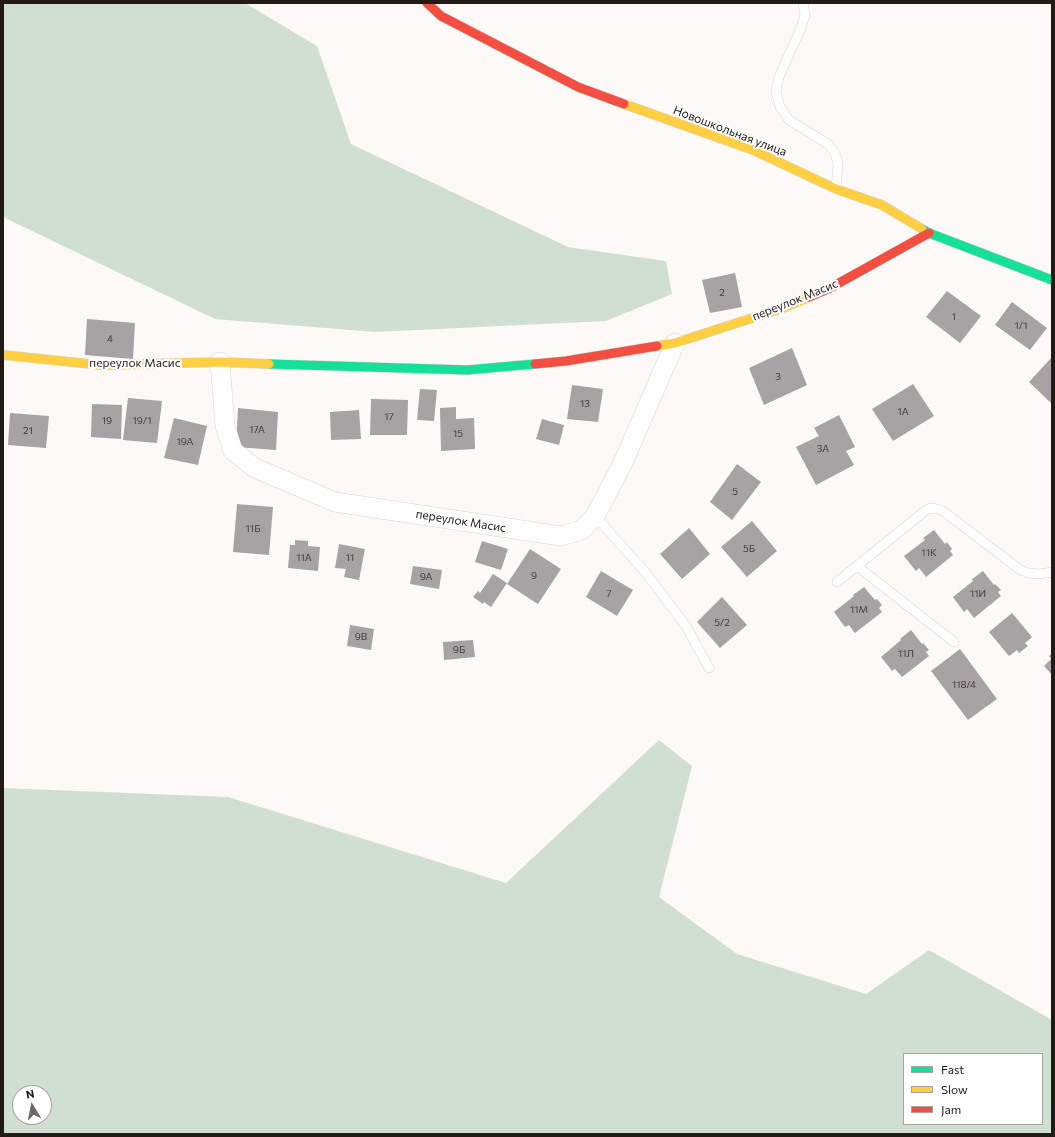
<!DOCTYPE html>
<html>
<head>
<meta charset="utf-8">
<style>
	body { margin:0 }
	#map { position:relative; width:1055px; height:1137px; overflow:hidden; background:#fcf9f7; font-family:Commissioner,sans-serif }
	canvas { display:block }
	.frame { position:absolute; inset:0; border:4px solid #211a16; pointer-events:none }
	.legend { position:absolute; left:903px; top:1053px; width:140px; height:72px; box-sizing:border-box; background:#fff; border:1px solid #a6a3a2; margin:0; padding:5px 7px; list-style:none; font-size:12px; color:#211a16 }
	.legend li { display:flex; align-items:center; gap:8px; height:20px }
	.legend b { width:20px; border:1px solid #a6a3a2 }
	.north { position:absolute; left:12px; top:1085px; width:40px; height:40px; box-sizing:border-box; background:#fff; border:1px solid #a6a3a2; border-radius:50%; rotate:350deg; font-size:11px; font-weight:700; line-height:16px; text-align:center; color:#211a16 }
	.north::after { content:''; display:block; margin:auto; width:14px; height:18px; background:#6e6865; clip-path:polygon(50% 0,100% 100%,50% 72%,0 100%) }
</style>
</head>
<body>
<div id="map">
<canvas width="1055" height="1137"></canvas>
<div class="frame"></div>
<ul class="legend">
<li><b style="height:5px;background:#16e098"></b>Fast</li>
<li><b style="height:5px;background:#ffcf43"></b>Slow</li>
<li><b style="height:5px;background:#f24e42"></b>Jam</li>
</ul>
<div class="north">N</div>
</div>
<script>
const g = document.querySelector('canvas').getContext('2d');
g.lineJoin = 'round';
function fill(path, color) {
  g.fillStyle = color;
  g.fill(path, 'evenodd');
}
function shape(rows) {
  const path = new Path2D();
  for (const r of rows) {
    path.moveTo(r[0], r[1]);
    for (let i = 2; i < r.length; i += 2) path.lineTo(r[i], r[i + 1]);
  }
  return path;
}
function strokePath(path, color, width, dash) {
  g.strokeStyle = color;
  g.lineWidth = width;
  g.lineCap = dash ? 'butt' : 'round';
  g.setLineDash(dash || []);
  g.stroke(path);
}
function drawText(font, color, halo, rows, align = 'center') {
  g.font = font + ' Commissioner,sans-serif';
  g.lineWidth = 4;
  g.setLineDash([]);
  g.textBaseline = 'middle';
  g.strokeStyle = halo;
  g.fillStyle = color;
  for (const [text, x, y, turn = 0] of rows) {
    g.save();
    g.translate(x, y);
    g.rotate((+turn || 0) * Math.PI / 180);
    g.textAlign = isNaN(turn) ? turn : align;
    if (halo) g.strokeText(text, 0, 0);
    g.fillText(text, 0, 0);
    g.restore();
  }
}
const forest = shape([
	[3,3,245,3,317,46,351,144,568,247,666,261,672,294,606,321,375,332,215,319,3,217],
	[659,740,692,766,659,897,737,954,866,994,929,950,1052,1020,1052,1134,3,1134,3,788,228,797,506,883],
	[904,1054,1042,1054,1042,1124,904,1124],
	[20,1093,44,1093,44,1117,20,1117]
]);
const building = shape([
	[735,273,742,307,710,313,702,280],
	[947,291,981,316,960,343,926,317],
	[1012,302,1047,328,1030,350,995,325],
	[87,319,135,323,133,359,85,355],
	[792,348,807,385,764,405,749,368],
	[1052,357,1052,404,1029,382],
	[913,384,934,416,893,441,872,409],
	[572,385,603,389,598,422,567,419],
	[420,389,437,390,434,421,417,420],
	[128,398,162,401,157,443,123,440],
	[371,399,408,400,407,435,370,435],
	[92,404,122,405,121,439,91,437],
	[456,407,456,419,474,418,475,449,441,451,440,408],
	[238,408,278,412,276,450,236,447],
	[359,410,361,439,331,440,330,412],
	[10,413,49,416,46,448,8,445],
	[839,415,855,447,846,451,854,465,816,485,796,447,819,436,814,428],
	[174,418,207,426,198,465,164,458],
	[542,419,564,425,559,445,536,439],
	[737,464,761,482,732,520,710,502],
	[237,504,273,507,269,555,233,552],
	[752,521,777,551,747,577,721,547],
	[689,528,710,554,682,579,660,554],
	[934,530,945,544,947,542,952,549,950,551,953,555,926,577,919,568,916,571,904,556,925,540,923,538],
	[295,540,308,541,308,546,320,547,318,571,288,568,290,545,295,545],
	[482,541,508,549,501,570,475,562],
	[339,544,365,549,359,580,344,577,346,569,335,568],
	[530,549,561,569,538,604,507,584],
	[413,566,442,570,439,589,410,584],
	[601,571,633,590,617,616,586,597],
	[983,571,994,585,995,584,1001,590,998,592,1001,596,974,618,967,609,964,612,953,597,973,581,972,579],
	[493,574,507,583,491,607,484,602,483,604,473,597,478,591,480,593],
	[864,587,875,600,877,599,882,605,879,608,882,612,855,633,849,625,845,627,834,612,854,596,853,595],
	[722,597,747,625,720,648,697,622],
	[1012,613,1032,637,1025,643,1028,646,1019,653,1017,650,1009,656,989,632],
	[350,625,374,629,371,650,347,646],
	[911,630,922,644,923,643,929,650,926,652,929,656,902,677,895,669,892,671,881,657,901,640,900,639],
	[473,640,475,657,444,660,443,642],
	[960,649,997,699,968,720,931,671],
	[1052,653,1052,675,1044,666,1051,659,1049,656]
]);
const lane = shape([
	[803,3,805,15,801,28,779,77,776,91,780,107,789,120,828,144,835,153,838,164,836,189],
	[595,516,646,573,686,626,709,668],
	[857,566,954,642],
	[837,582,925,511,930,508,937,509,943,511,1019,569,1028,573,1040,574,1052,572]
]);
const street = shape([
	[220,362,225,426,233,451,255,468,335,502,561,536,582,530,595,516,622,465,675,343]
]);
const fast = shape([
	[922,229,929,233,1052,280],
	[269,364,467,370,535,364]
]);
const slow = shape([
	[624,104,753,150,836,189,882,205,922,229],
	[657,346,675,343,783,308,809,297],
	[3,355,101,365,220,362,269,364]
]);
const jam = shape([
	[427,3,441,16,578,87,624,104],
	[809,297,830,288,929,233],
	[535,364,566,361,657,346]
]);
const numberNames = [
	["2",722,293],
	["1",954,317],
	["1/1",1021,326],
	["4",110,339],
	["3",778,377],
	["13",585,404],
	["1А",903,412],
	["17",389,417],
	["19",107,421],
	["19/1",142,421],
	["17А",257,430],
	["21",28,431],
	["15",458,434],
	["19А",185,442],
	["3А",823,449],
	["5",735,492],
	["11Б",253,529],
	["5Б",749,549],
	["11К",929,553],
	["11А",304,558],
	["11",350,558],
	["9",534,576],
	["9А",426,577],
	["7",609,594],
	["11И",978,594],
	["11М",859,610],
	["5/2",722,623],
	["9В",361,637],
	["9Б",459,650],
	["11Л",906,654],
	["118/4",964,685]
];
const streetNames = [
	["Новошкольная улица",730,131,21],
	["переулок Масис",795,300,-22],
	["переулок Масис",135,363],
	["переулок Масис",461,521,9]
];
fill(forest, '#d1dfd2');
fill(building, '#a7a2a4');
strokePath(lane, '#d8d3d0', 10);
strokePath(street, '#d8d3d0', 20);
strokePath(fast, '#d8d3d0', 10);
strokePath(slow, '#d8d3d0', 10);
strokePath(jam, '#d8d3d0', 10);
strokePath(lane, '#fffefe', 9);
strokePath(street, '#fffefe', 19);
strokePath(fast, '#16e098', 9);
strokePath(slow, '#ffcf43', 9);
strokePath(jam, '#f24e42', 9);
drawText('10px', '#423c3a', null, numberNames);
drawText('12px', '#211a16', '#fff', streetNames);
</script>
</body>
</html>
